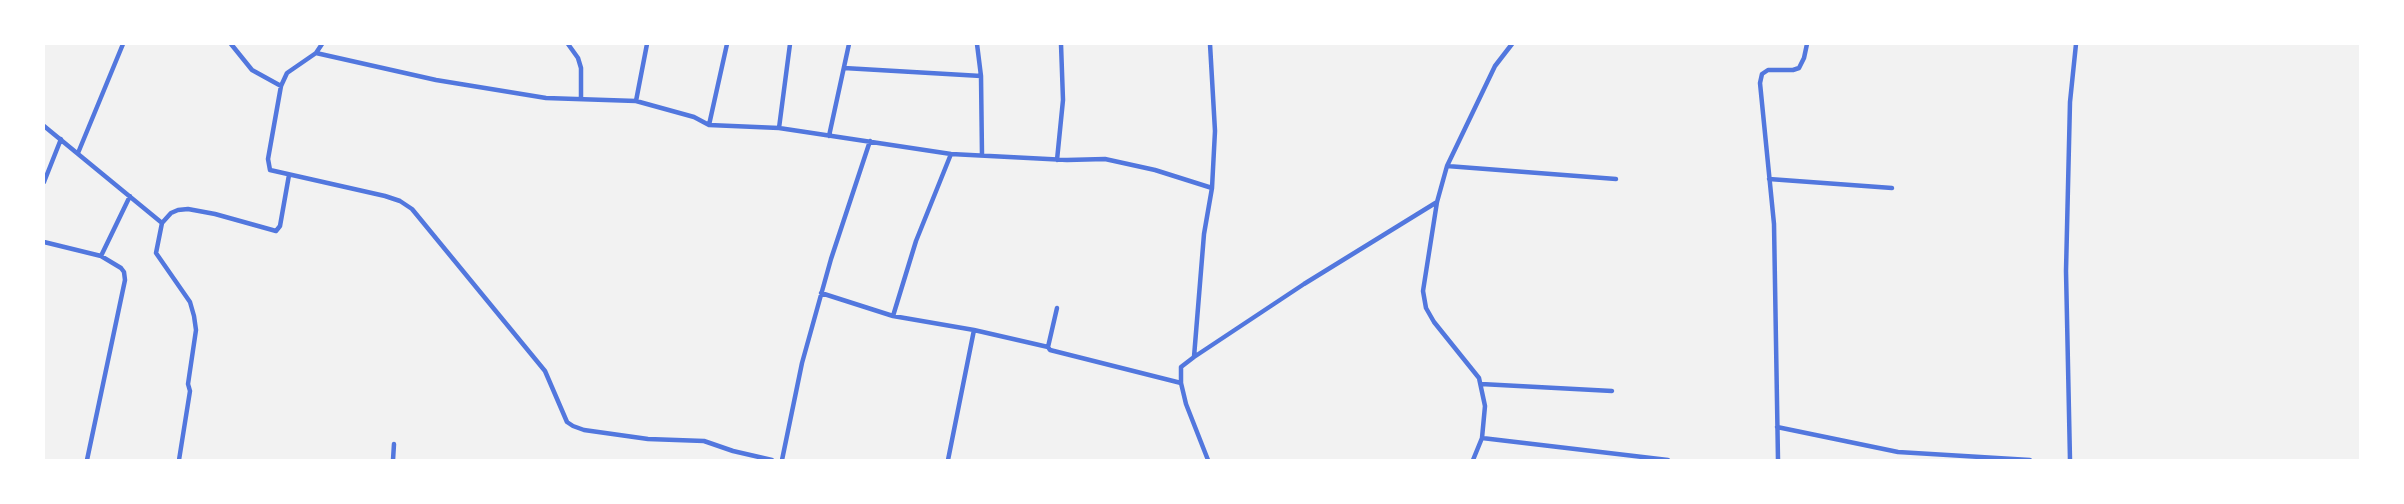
<!DOCTYPE html>
<html>
<head>
<meta charset="utf-8">
<style>
	body { margin:0 }
	#map { position:relative; width:2404px; height:504px; overflow:hidden; background:#f2f2f2; font-family:"Titillium Web",sans-serif }
	canvas { display:block }
	.frame { position:absolute; inset:0; border:45px solid #fff; pointer-events:none }
</style>
</head>
<body>
<div id="map">
<canvas width="2404" height="504"></canvas>
<div class="frame"></div>
</div>
<script>
const g = document.querySelector('canvas').getContext('2d');
g.lineJoin = 'round';
function shape(rows) {
  const path = new Path2D();
  for (const r of rows) {
    path.moveTo(r[0], r[1]);
    for (let i = 2; i < r.length; i += 2) path.lineTo(r[i], r[i + 1]);
  }
  return path;
}
function strokePath(path, color, width, dash) {
  g.strokeStyle = color;
  g.lineWidth = width;
  g.lineCap = dash ? 'butt' : 'round';
  g.setLineDash(dash || []);
  g.stroke(path);
}
const minor = shape([
	[231,44,252,70,281,86],
	[322,44,316,53,287,73,281,86,268,159,270,170,385,196,400,201,412,209,545,371,567,422,573,426,584,430,648,439,704,441,733,451,772,460],
	[568,44,578,58,581,68,581,98],
	[977,44,981,76,982,155],
	[316,53,436,80,546,98,636,101,694,117,709,125,779,128,951,154,1067,160,1105,159,1155,170,1212,188],
	[844,68,981,76],
	[636,101,647,44],
	[709,125,727,44],
	[44,126,162,223],
	[779,128,790,44],
	[829,136,849,44],
	[78,153,123,44],
	[1057,160,1063,100,1061,44],
	[1447,166,1616,179],
	[1769,179,1892,188],
	[44,182,61,139],
	[44,242,101,256,121,268,124,272,125,280,87,460],
	[101,256,130,196],
	[821,293,893,316,974,330,1048,347],
	[1057,308,1048,347,1050,350,1181,383],
	[893,316,916,241,951,154],
	[1194,357,1304,284,1437,202],
	[1481,384,1612,391],
	[1777,427,1898,452,2030,460],
	[1482,438,1668,460],
	[179,460,190,391,188,384,196,330,194,316,190,302,156,253,162,223,171,213,178,210,188,209,215,214,276,231,280,226,289,175],
	[393,460,394,444],
	[782,460,802,363,831,259,870,141],
	[948,460,974,330],
	[1208,460,1186,404,1181,383,1181,367,1194,357,1204,234,1212,188,1215,131,1210,44],
	[1473,460,1482,438,1485,406,1479,378,1434,322,1426,308,1423,291,1437,202,1447,166,1495,66,1512,44],
	[1778,460,1774,224,1760,83,1762,74,1768,70,1793,70,1799,68,1804,58,1807,44],
	[2070,460,2066,271,2070,102,2076,44]
]);
strokePath(minor, '#5277de', 4.5);
</script>
</body>
</html>
